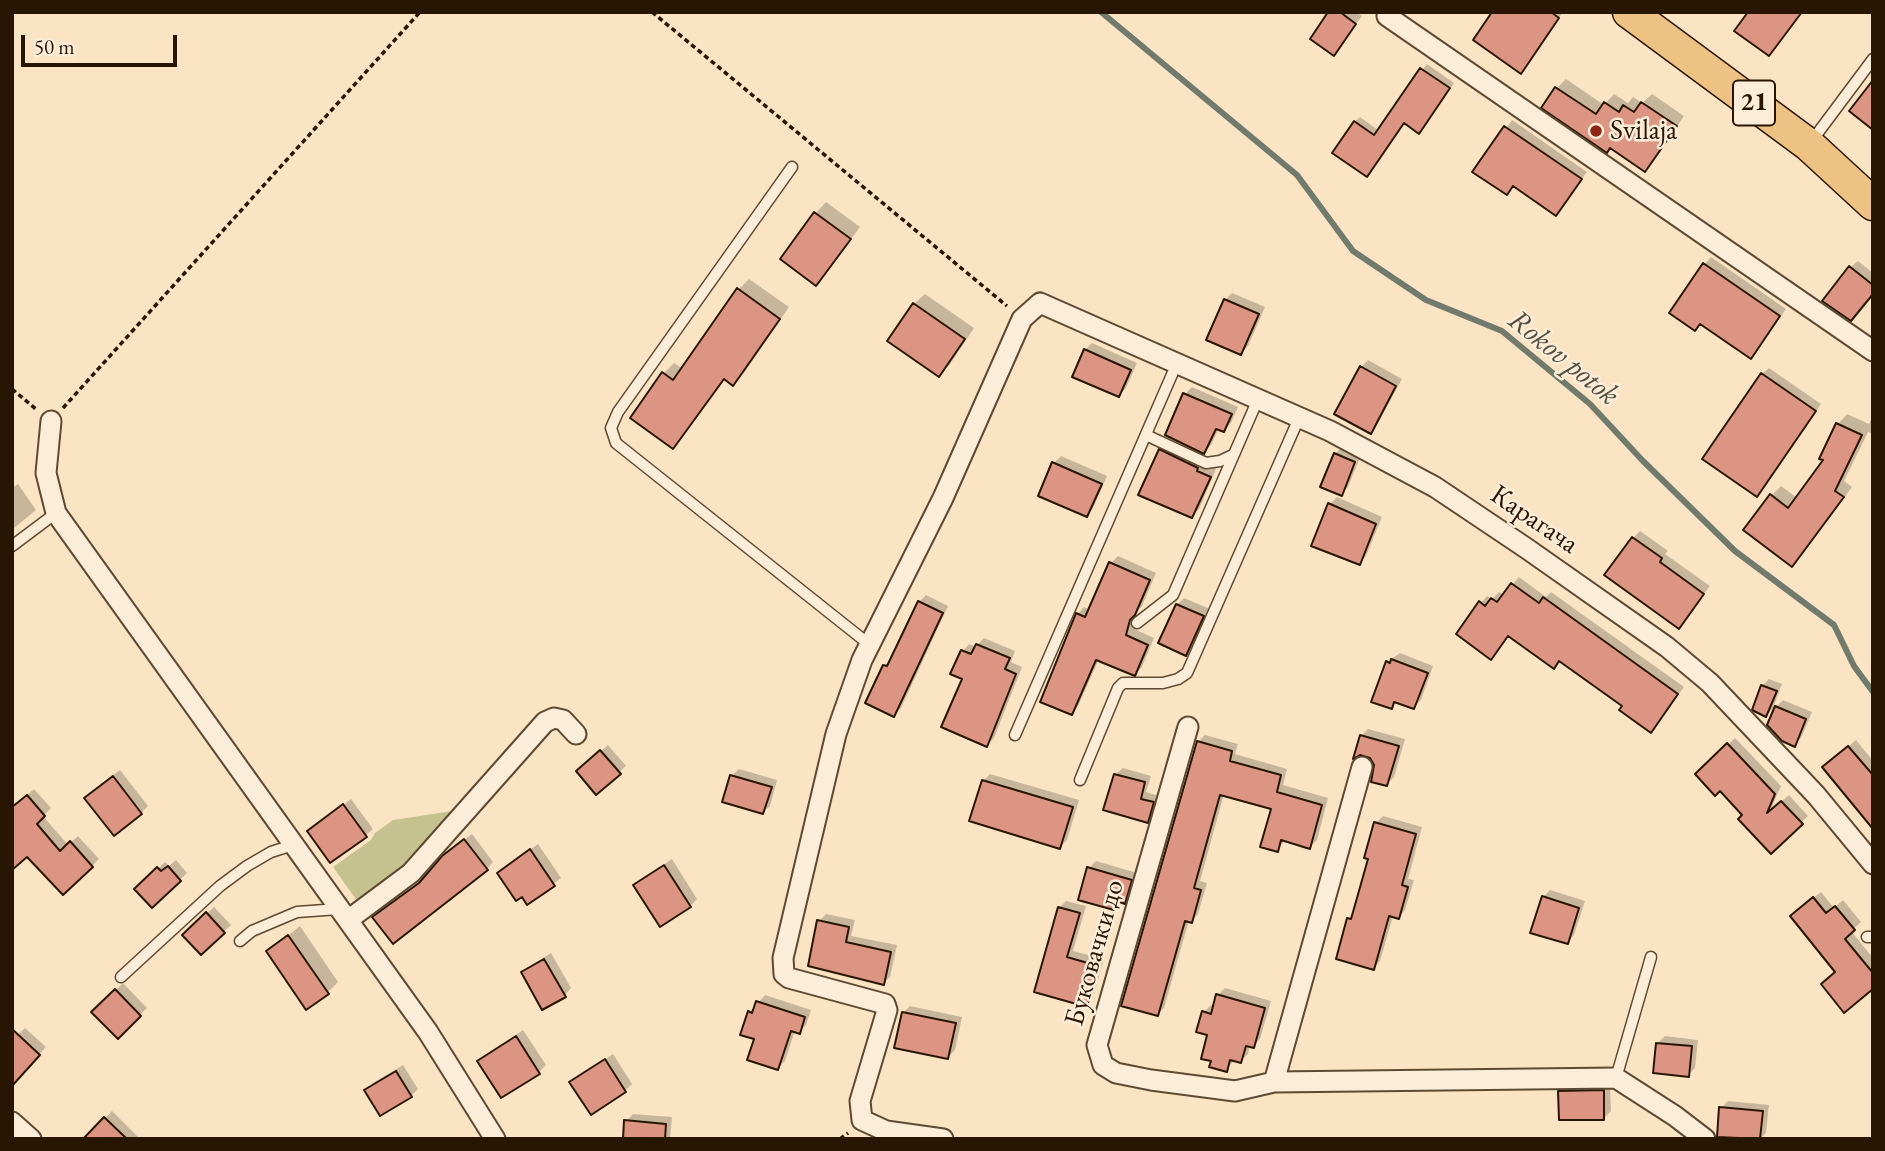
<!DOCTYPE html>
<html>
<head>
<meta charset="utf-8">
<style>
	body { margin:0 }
	#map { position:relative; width:1885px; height:1151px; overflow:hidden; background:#fbe4c3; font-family:"EB Garamond",serif }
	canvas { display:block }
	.frame { position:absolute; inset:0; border:14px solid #291602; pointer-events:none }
	.scale { position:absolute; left:21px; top:35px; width:156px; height:32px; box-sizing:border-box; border:4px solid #291602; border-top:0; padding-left:9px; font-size:21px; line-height:24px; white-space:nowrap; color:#291602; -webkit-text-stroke:5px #fcedd8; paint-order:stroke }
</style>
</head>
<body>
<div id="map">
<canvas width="1885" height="1151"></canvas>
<div class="frame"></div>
<div class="scale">50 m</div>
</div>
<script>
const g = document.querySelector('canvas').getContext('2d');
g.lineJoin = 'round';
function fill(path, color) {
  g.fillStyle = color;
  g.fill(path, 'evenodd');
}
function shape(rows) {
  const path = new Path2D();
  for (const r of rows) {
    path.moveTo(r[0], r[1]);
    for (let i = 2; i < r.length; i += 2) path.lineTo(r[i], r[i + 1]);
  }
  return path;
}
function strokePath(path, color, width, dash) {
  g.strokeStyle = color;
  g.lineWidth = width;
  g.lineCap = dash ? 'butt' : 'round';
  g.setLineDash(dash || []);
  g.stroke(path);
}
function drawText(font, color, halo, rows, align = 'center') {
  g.font = font + ' "EB Garamond",serif';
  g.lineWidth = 5;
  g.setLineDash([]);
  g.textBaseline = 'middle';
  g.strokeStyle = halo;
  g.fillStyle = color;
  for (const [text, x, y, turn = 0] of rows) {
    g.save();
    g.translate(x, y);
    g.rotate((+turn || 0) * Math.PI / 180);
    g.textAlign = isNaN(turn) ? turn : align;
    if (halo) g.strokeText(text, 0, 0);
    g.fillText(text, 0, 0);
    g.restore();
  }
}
const green = shape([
	[453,811,407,869,360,905,333,867,371,840,375,833,393,820]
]);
const shadow = shape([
	[1330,12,1356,12,1362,16,1334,53],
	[1494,12,1563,12,1521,71],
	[1427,64,1454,83,1424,127,1405,122,1367,175,1355,122,1360,117,1379,131],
	[1566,79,1604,105,1614,94,1628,103,1633,97,1642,103,1652,94,1684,116,1654,161,1645,170,1557,88],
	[1512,120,1587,172,1556,214,1514,185,1506,193,1475,171],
	[826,202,860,227,826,273,816,284,782,259,816,213],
	[1711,257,1786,309,1757,350,1701,323,1705,264],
	[1858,261,1873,273,1873,293,1851,267],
	[749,279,789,307,744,373,733,383,725,378,683,436,672,447,664,373,674,363,683,369,738,290],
	[1232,293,1265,307,1248,346,1241,353,1225,300],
	[925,294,974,328,950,364,939,375,914,304],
	[1092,343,1137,363,1126,388,1119,395,1085,350],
	[1368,360,1402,379,1377,425,1371,432,1361,367],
	[1769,368,1821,404,1757,494,1762,374],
	[1192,387,1238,407,1231,423,1224,430,1219,428,1211,445,1204,452,1167,435,1185,394],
	[1847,414,1869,424,1873,416,1873,434,1868,432,1844,481,1852,487,1802,555,1792,564,1771,496,1781,486,1797,498,1825,460,1838,424],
	[1167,443,1216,469,1199,509,1192,516,1160,450],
	[1342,447,1361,455,1348,487,1341,494,1335,454],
	[1061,456,1107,476,1093,508,1086,515,1054,463],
	[18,484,36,510,13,529,12,488],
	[1337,497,1382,517,1366,556,1360,563,1330,504],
	[1640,531,1668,551,1665,554,1710,586,1679,627,1633,538],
	[1118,556,1156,573,1142,606,1137,611,1132,628,1154,638,1142,667,1135,674,1099,659,1078,706,1071,713,1078,614,1084,607,1090,610,1111,563],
	[1519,577,1546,597,1551,592,1684,687,1657,724,1624,706,1560,660,1509,635,1491,658,1481,603,1487,596,1492,599,1499,592,1504,595],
	[926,595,948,606,901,708,894,715,885,666,891,659,919,602],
	[1184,598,1210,609,1193,647,1186,654,1177,605],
	[984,638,1015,651,1011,662,1022,667,994,738,987,745,964,678,963,651,969,644,976,647],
	[1400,653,1433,666,1421,700,1414,707,1397,701,1391,707,1387,662],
	[1769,679,1782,684,1773,708,1766,715,1762,686],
	[1783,700,1812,712,1801,738,1794,744,1776,707],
	[1368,729,1405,739,1394,777,1387,784,1361,736],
	[1205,735,1238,744,1235,754,1287,769,1283,785,1328,798,1317,840,1310,847,1285,840,1277,850,1273,808,1224,794,1200,881,1207,883,1198,914,1191,921,1189,920,1164,1008,1157,1015,1198,742],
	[1735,738,1781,786,1770,811,1789,795,1808,816,1771,851,1744,815,1720,789,1697,774],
	[1856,740,1873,761,1873,827,1831,761],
	[608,745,626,766,619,772,585,765],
	[1123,768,1151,776,1146,792,1159,796,1154,814,1147,821,1116,774],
	[739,769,777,780,770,806,763,812,724,801,732,775],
	[120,770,148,806,141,813,93,791],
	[990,774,1079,800,1067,840,1060,847,983,781],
	[34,789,51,808,43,816,68,845,78,836,99,859,64,893,12,808],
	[351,799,373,829,366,835,309,831],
	[1383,816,1422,827,1408,879,1414,880,1405,910,1399,917,1393,916,1380,961,1373,968,1349,919,1355,913,1370,858,1376,823],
	[472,834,493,862,487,869,382,910,425,878,451,850],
	[538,844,561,878,528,903,499,873],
	[672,859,697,899,690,906,635,885],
	[176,860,187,873,152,905,137,889,165,862,169,866],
	[1096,861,1137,873,1131,895,1114,908,1089,868],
	[1550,890,1585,901,1574,935,1567,942,1543,897],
	[1821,892,1834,908,1843,900,1861,922,1851,931,1873,958,1873,987,1837,971,1799,909],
	[1066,901,1086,906,1073,951,1104,959,1093,998,1086,1005,1036,991,1059,908],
	[214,907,231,925,201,953,184,935],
	[826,914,855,920,851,936,897,945,890,977,883,983,819,921],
	[300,926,338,982,327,993,268,951],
	[551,953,571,988,565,995,523,972,530,966],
	[123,983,147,1008,118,1036,94,1012],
	[1225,988,1271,1001,1260,1039,1253,1046,1250,1045,1248,1054,1241,1061,1234,1060,1226,1070,1210,1034,1204,1012,1211,1005,1215,1006,1218,995],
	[765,995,811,1010,806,1025,799,1032,795,1030,785,1061,778,1068,750,1012],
	[910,1006,962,1017,955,1050,948,1057,903,1013],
	[25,1028,46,1047,24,1071,12,1040],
	[523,1030,546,1065,539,1072,479,1061],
	[1665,1036,1698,1040,1695,1068,1688,1075,1658,1043],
	[613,1054,632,1084,625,1091,572,1082],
	[403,1065,418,1089,411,1096,367,1090,373,1083],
	[1610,1084,1611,1111,1604,1118,1560,1092,1567,1085],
	[1728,1101,1769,1105,1766,1133,1760,1139,1731,1139,1721,1108],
	[112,1111,140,1139,85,1139],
	[633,1114,672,1117,670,1139,624,1139,626,1121]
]);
const stream = shape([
	[1101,12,1297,175,1353,251,1426,300,1502,331,1590,404,1643,461,1735,551,1834,625,1854,666,1873,692]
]);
const building = shape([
	[1328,12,1340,12,1356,24,1334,56,1310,39,1328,12],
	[1492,12,1551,12,1559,18,1521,74,1473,40,1492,12],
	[1748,12,1802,12,1769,56,1734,31,1748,12],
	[1420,68,1450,88,1419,134,1404,123,1367,177,1332,153,1354,121,1374,135,1420,68],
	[1873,80,1873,130,1849,111,1873,80],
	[1555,87,1596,114,1604,102,1619,112,1623,105,1634,112,1641,102,1677,126,1645,172,1610,148,1607,153,1541,108,1555,87],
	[1504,126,1582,179,1556,216,1513,186,1507,195,1472,172,1504,126],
	[814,212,851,239,816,286,780,259,814,212],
	[1703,263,1780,316,1751,359,1700,324,1695,331,1669,313,1703,263],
	[1849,266,1873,285,1873,294,1851,321,1822,301,1849,266],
	[737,288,780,319,733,386,724,379,673,449,630,418,662,372,673,380,737,288],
	[1224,299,1259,314,1241,355,1206,340,1224,299],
	[913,303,965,339,939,377,887,341,913,303],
	[1084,349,1131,370,1119,397,1072,377,1084,349],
	[1360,366,1396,386,1371,434,1334,414,1360,366],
	[1761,373,1816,411,1757,497,1702,459,1761,373],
	[1183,393,1232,414,1224,432,1216,429,1204,454,1165,435,1183,393],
	[1836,423,1862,435,1835,491,1844,497,1792,567,1743,530,1770,494,1788,508,1823,460,1819,459,1836,423],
	[1159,449,1198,468,1197,471,1211,477,1192,518,1138,495,1159,449],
	[1334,453,1355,462,1342,496,1320,487,1334,453],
	[1052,462,1102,484,1087,517,1038,496,1052,462],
	[1328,503,1376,524,1360,565,1311,546,1328,503],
	[1632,537,1662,558,1660,562,1704,594,1679,629,1604,575,1632,537],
	[1109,562,1150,580,1135,615,1130,620,1126,635,1148,645,1135,676,1096,660,1072,715,1040,702,1076,613,1085,617,1109,562],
	[1511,583,1539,603,1543,597,1678,694,1651,733,1619,710,1622,706,1559,661,1554,669,1508,636,1491,660,1456,634,1479,601,1485,606,1491,598,1497,602,1511,583],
	[918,601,943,613,894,717,865,703,883,665,887,666,918,601],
	[1176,604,1204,616,1186,656,1158,643,1176,604],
	[976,644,1010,658,1005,669,1016,674,987,747,941,727,962,679,950,674,961,650,971,654,976,644],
	[1391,659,1428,673,1414,709,1394,702,1392,709,1371,702,1386,661,1390,663,1391,659],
	[1761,685,1777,691,1766,717,1752,710,1761,685],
	[1775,706,1806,719,1795,747,1782,741,1767,725,1775,706],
	[1360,735,1399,746,1387,786,1371,782,1374,765,1370,758,1360,755,1353,759,1360,735],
	[1197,741,1232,751,1230,761,1281,775,1277,792,1322,805,1310,849,1281,840,1278,852,1260,847,1271,809,1220,795,1194,888,1201,890,1192,923,1185,921,1158,1016,1121,1006,1197,741],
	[1727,743,1775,794,1767,813,1781,801,1803,824,1771,854,1738,819,1742,815,1720,791,1715,796,1695,774,1727,743],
	[1848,746,1873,775,1873,829,1822,767,1848,746],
	[600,750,621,774,596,795,576,771,600,750],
	[1114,774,1145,782,1141,799,1154,802,1148,823,1103,810,1114,774],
	[730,775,772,787,763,814,722,802,730,775],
	[113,776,142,814,114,836,84,798,113,776],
	[982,780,1073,807,1060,849,969,821,982,780],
	[27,795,45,816,37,824,60,851,70,841,93,867,63,895,27,857,12,870,12,807,27,795],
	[343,804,367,837,330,863,307,831,343,804],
	[1374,822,1416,834,1402,885,1408,887,1399,919,1389,916,1374,970,1336,959,1347,918,1351,919,1368,859,1364,858,1374,822],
	[464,839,488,870,393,944,372,917,419,883,442,856,464,839],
	[530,849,555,886,527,905,522,897,516,901,497,873,530,849],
	[664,865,691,907,660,927,633,885,664,865],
	[168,866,181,881,152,908,134,889,157,867,161,871,168,866],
	[1087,867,1132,880,1125,904,1117,901,1114,910,1078,900,1087,867],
	[1542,896,1579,908,1568,944,1530,933,1542,896],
	[1813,897,1826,913,1835,906,1855,930,1845,939,1873,973,1873,989,1844,1013,1821,984,1835,972,1790,916,1813,897],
	[1058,907,1080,913,1067,957,1098,966,1087,1007,1034,992,1058,907],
	[206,912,225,933,201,955,182,935,206,912],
	[817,920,849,927,846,942,891,952,884,985,808,966,817,920],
	[288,935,329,994,306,1010,266,951,288,935],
	[544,959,566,997,542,1010,521,972,544,959],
	[115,989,141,1016,118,1039,91,1012,115,989],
	[1216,994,1265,1008,1254,1048,1246,1046,1241,1063,1230,1060,1227,1072,1209,1067,1211,1061,1201,1059,1207,1035,1196,1032,1202,1011,1211,1014,1216,994],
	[756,1001,805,1017,800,1034,791,1031,778,1070,747,1060,754,1039,740,1035,748,1011,752,1013,756,1001],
	[902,1012,956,1023,948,1059,894,1048,902,1012],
	[12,1029,40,1055,12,1086,12,1029],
	[516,1036,540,1074,501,1098,477,1061,516,1036],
	[1656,1043,1692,1046,1689,1077,1653,1073,1656,1043],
	[605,1059,626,1092,591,1115,569,1082,605,1059],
	[396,1071,412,1097,380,1116,364,1090,396,1071],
	[1604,1090,1604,1120,1559,1120,1558,1091,1604,1090],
	[1719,1107,1763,1111,1760,1139,1717,1137,1719,1107],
	[104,1117,127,1139,83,1139,104,1117],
	[624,1120,666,1124,665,1139,623,1139,624,1120]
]);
const path = shape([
	[652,12,1007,306],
	[12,389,37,410],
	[63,408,420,12],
	[840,1139,848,1133]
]);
const service = shape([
	[1811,142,1873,59],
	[792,167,618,412,611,428,616,443,870,645],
	[1146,435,1206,463,1220,461,1233,455],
	[12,546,56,513],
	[1137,623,1173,595,1258,399],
	[1015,735,1177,363],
	[1080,780,1118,688,1123,683,1163,683,1178,679,1187,673,1299,418],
	[1867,937,1873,937],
	[240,941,252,931,297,912,339,909],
	[121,977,220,886,247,866,271,852,293,845],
	[1616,1078,1651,957]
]);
const minor = shape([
	[1387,16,1873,351],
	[51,421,46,473,56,513,428,1032,495,1139],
	[1188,727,1097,1045,1103,1065,1116,1073,1151,1080,1235,1091,1274,1082,1616,1078,1675,1116,1705,1139],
	[348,920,411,873,545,722,554,718,563,720,576,734],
	[1274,1082,1362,767],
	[12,1122,31,1139],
	[943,1139,886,1131,862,1120,860,1101,885,1017,887,1010,885,1004,789,978,784,974,783,958,836,734,862,660,943,498,1022,319,1040,303,1330,431,1435,487,1526,548,1667,647,1710,683,1816,795,1873,864]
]);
const primary = shape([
	[1629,12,1809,145,1873,204]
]);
const markers = [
	[1596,131,7,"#8f2418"]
];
const shields = [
	[1754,103,42]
];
const shieldNames = [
	["21",1754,103]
];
const poiNames = [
	["Svilaja",1610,131]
];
const streetNames = [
	["Карагача",1534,520,34],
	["Буковачки до",1095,953,-74]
];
const waterNames = [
	["Rokov potok",1563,358,39]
];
fill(green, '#c6c28f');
fill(shadow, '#0003');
strokePath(stream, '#707b6c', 6);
fill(building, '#dd9583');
strokePath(building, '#291602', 2);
strokePath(service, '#5e4a32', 13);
strokePath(minor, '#5e4a32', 23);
strokePath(primary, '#291602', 35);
strokePath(path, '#291602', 3.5, [5, 3.5]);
strokePath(service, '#fcedd8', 10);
strokePath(minor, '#fcedd8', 19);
strokePath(primary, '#eec282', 32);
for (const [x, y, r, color] of markers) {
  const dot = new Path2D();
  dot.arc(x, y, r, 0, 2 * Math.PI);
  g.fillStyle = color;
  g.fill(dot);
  strokePath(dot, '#fcedd8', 2.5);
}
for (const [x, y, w] of shields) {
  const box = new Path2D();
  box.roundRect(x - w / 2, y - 22.5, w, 45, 5);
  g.fillStyle = '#fcedd8';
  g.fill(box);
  strokePath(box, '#291602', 2);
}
drawText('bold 26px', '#291602', null, shieldNames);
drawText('28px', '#291602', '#fcedd8', poiNames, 'left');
drawText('28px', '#291602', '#fcedd8', streetNames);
drawText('italic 30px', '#525140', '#fcedd8', waterNames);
</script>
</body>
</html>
